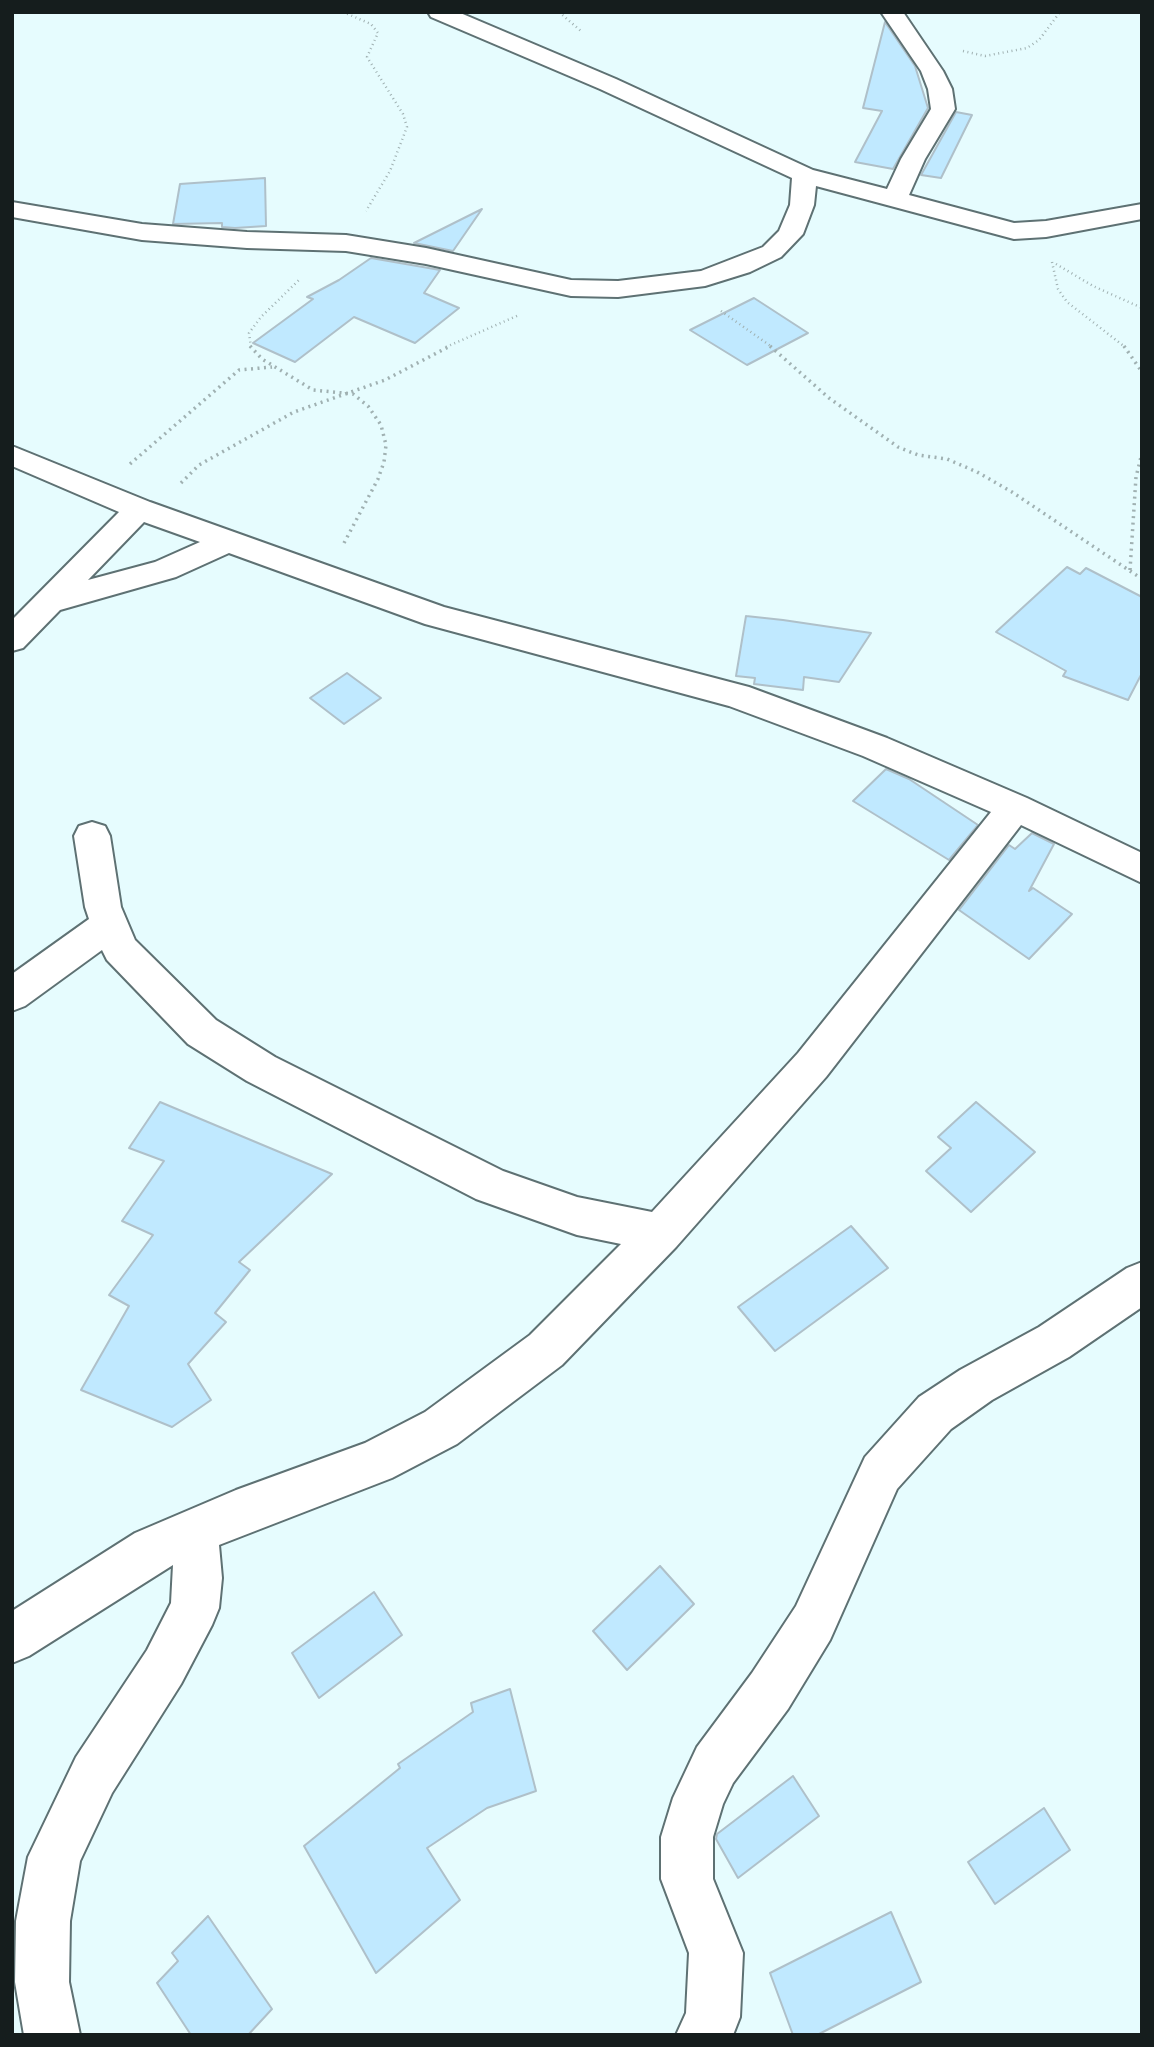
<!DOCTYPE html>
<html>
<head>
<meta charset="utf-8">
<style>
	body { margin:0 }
	#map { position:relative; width:1154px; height:2047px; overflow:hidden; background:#e6fcfe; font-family:Signika,sans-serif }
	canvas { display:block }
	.frame { position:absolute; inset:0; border:14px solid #151d1d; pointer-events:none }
</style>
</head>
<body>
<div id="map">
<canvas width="1154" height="2047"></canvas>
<div class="frame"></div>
</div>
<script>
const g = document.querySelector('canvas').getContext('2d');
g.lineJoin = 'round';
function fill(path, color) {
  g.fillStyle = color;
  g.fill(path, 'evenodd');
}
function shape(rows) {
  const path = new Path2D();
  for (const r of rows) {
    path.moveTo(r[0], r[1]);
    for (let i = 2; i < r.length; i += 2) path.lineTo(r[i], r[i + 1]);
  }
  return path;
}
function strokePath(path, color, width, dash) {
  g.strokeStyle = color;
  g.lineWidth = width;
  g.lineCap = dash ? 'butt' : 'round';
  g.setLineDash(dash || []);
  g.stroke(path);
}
const building = shape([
	[885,22,915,66,928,108,893,169,855,162,882,111,863,108,885,22],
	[956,112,972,115,941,178,921,175,956,112],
	[265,178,266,226,235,228,222,227,222,223,173,224,180,184,265,178],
	[482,209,453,251,414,243,482,209],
	[371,258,440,270,424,293,459,308,415,343,354,317,295,362,253,343,313,299,307,297,339,280,371,258],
	[754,298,808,333,747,365,690,330,754,298],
	[1067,567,1080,574,1086,568,1142,597,1142,673,1128,700,1063,676,1066,671,996,632,1067,567],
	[746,616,783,620,871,633,839,682,804,677,803,690,754,684,755,678,736,676,746,616],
	[347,673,381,698,344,724,310,698,347,673],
	[886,769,909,779,978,825,949,860,853,801,886,769],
	[1032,833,1054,844,1029,891,1033,888,1072,914,1029,959,959,910,1009,845,1015,849,1032,833],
	[160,1102,332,1174,239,1262,250,1270,215,1313,226,1322,188,1364,211,1400,172,1427,81,1390,129,1306,109,1295,153,1235,122,1221,164,1161,129,1148,160,1102],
	[976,1102,1035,1152,971,1212,926,1171,951,1148,938,1137,976,1102],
	[851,1226,888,1268,775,1351,738,1307,851,1226],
	[660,1566,694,1604,627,1670,593,1631,660,1566],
	[374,1592,402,1635,319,1698,292,1653,374,1592],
	[510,1689,536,1791,487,1808,427,1848,460,1900,376,1973,304,1846,400,1768,398,1764,473,1712,471,1703,510,1689],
	[793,1776,819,1816,738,1878,716,1839,717,1834,793,1776],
	[1044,1808,1070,1850,995,1904,968,1862,1044,1808],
	[891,1912,921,1982,817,2035,793,2035,770,1973,891,1912],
	[208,1916,272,2009,248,2035,191,2035,157,1983,178,1961,172,1953,208,1916]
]);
const pathFar1 = shape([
	[343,12,371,24,378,33,367,57,403,114,407,127,390,171,366,211],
	[559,12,582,32],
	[963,51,985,56,1027,48,1039,40,1060,12],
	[1052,262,1058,289,1067,302,1125,347],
	[1056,264,1093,286,1142,308],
	[721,311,772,347],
	[251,347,249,333,261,317,300,279],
	[446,347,519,315]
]);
const path = shape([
	[250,346,262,359,313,390,353,394,368,406,381,425,386,445,384,462,378,479,344,543],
	[770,346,829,398,898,447,918,455,947,459,977,472,1012,492,1142,579],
	[1124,346,1142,372],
	[130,464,239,370,272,367],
	[181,483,199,465,294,412,385,380,450,346],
	[1130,570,1136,477,1142,453]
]);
const minor = shape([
	[428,12,458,12,616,79,813,170,887,189,901,159,931,109,928,89,921,71,881,12,903,12,943,71,952,89,955,109,925,159,909,195,1014,223,1046,221,1142,204,1142,219,1046,237,1014,239,816,186,814,205,803,234,781,257,750,272,705,286,618,297,571,296,426,264,346,251,247,248,142,240,12,217,12,202,142,224,247,232,346,235,426,248,571,280,618,281,701,271,763,247,779,231,790,205,792,178,600,89,431,17,428,12],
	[12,446,150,502,444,607,749,687,887,738,1027,798,1142,853,1142,883,1021,825,826,1077,676,1247,562,1365,457,1444,392,1478,219,1545,222,1578,219,1608,212,1625,181,1684,112,1793,80,1861,70,1921,69,1982,80,2035,24,2035,15,1982,16,1921,28,1857,76,1757,147,1650,171,1603,173,1565,29,1656,12,1663,12,1611,135,1533,236,1490,365,1443,425,1412,530,1335,621,1244,577,1235,476,1199,247,1081,188,1044,107,960,102,950,25,1006,12,1011,12,974,89,919,85,907,74,836,79,826,92,822,105,826,110,836,121,907,135,940,216,1020,275,1057,503,1171,577,1197,652,1212,798,1053,991,812,863,756,729,706,425,624,229,553,176,577,60,610,23,648,12,651,12,620,119,512,12,466,12,446],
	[144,522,200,542,155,562,88,580,144,522],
	[1142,1262,1142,1307,1069,1357,992,1400,951,1429,897,1489,830,1640,788,1709,733,1783,723,1804,713,1837,713,1879,743,1953,740,2017,733,2035,676,2035,686,2013,689,1953,661,1879,661,1837,673,1798,697,1747,752,1673,796,1606,865,1457,919,1397,960,1370,1039,1327,1127,1268,1142,1262]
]);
fill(building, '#c0e9ff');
strokePath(building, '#afc0c9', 2);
strokePath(minor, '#5e7173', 4);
strokePath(pathFar1, '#a0b1b2', 2.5, [1, 3.5]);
strokePath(path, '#a0b1b2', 3.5, [2, 4.5]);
fill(minor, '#fff');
</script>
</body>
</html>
